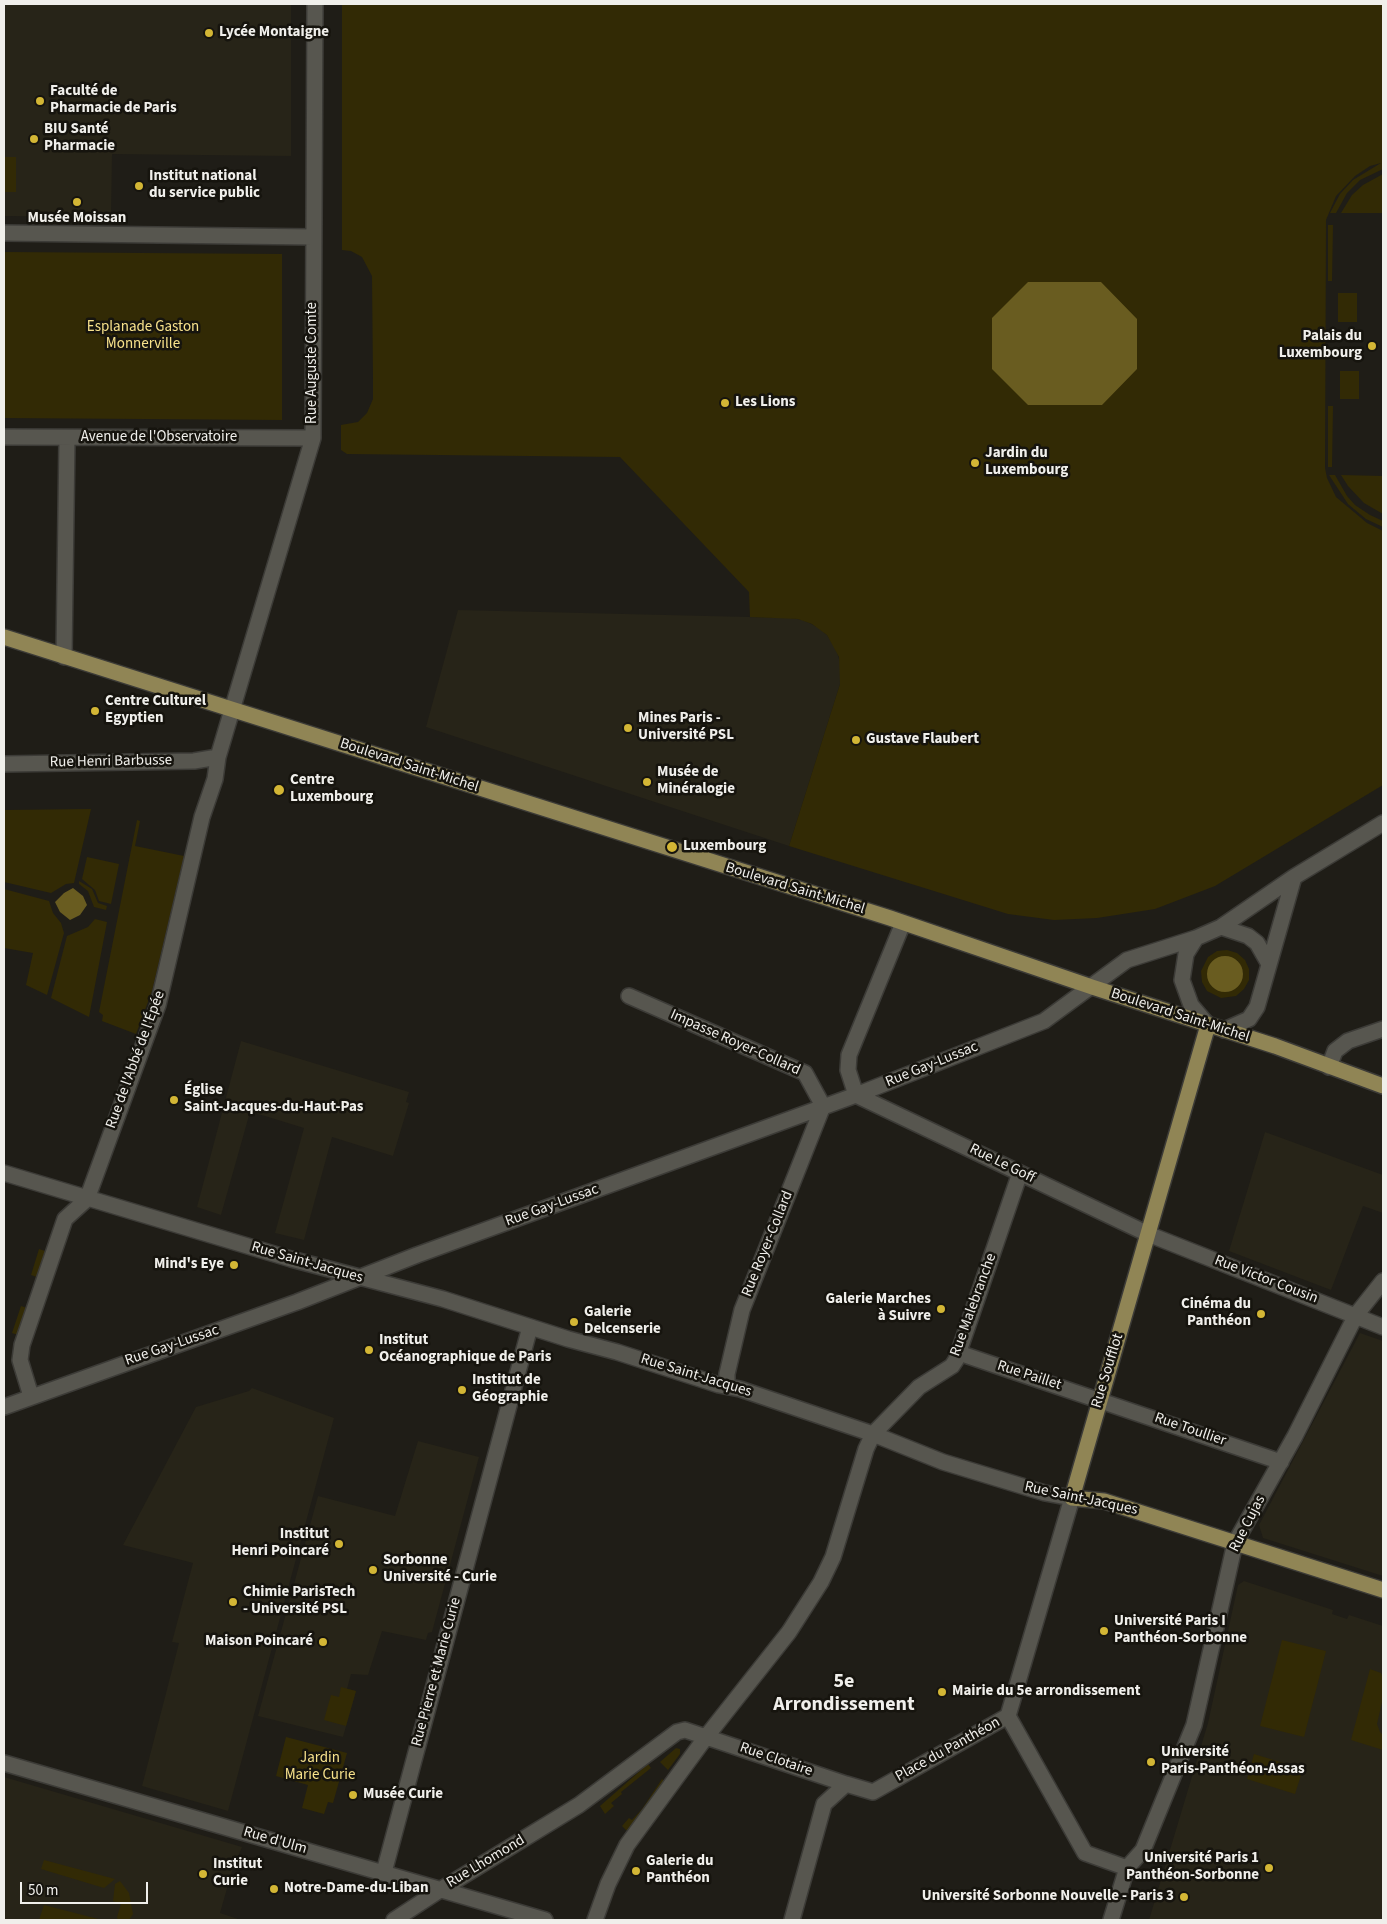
<!DOCTYPE html>
<html>
<head>
<meta charset="utf-8">
<style>
	body { margin:0 }
	#map { position:relative; width:1387px; height:1924px; overflow:hidden; background:#1f1d17; font-family:"Source Sans 3",sans-serif }
	canvas { display:block }
	.frame { position:absolute; inset:0; border:5px solid #f0efeb; pointer-events:none }
	.scale { position:absolute; left:20px; top:1882px; width:128px; height:22px; box-sizing:border-box; border:2px solid #f0efeb; border-top:0; padding-left:6px; font-size:15px; line-height:18px; white-space:nowrap; color:#f0efeb; -webkit-text-stroke:4px #16140e; paint-order:stroke }
</style>
</head>
<body>
<div id="map">
<canvas width="1387" height="1924"></canvas>
<div class="frame"></div>
<div class="scale">50 m</div>
</div>
<script>
const g = document.querySelector('canvas').getContext('2d');
g.lineJoin = 'round';
function fill(path, color) {
  g.fillStyle = color;
  g.fill(path, 'evenodd');
}
function shape(rows) {
  const path = new Path2D();
  for (const r of rows) {
    if (r.length === 3) {
      path.moveTo(r[0] + r[2], r[1]);
      path.arc(r[0], r[1], r[2], 0, 2 * Math.PI);
      continue;
    }
    path.moveTo(r[0], r[1]);
    for (let i = 2; i < r.length; i += 2) path.lineTo(r[i], r[i + 1]);
  }
  return path;
}
function strokePath(path, color, width, dash) {
  g.strokeStyle = color;
  g.lineWidth = width;
  g.lineCap = dash ? 'butt' : 'round';
  g.setLineDash(dash || []);
  g.stroke(path);
}
function drawText(font, color, halo, rows, align = 'center') {
  g.font = font + ' "Source Sans 3",sans-serif';
  g.lineWidth = 5;
  g.setLineDash([]);
  g.textBaseline = 'middle';
  g.strokeStyle = halo;
  g.fillStyle = color;
  for (const [text, x, y, turn = 0] of rows) {
    g.save();
    g.translate(x, y);
    g.rotate((+turn || 0) * Math.PI / 180);
    g.textAlign = isNaN(turn) ? turn : align;
    if (halo) g.strokeText(text, 0, 0);
    g.fillText(text, 0, 0);
    g.restore();
  }
}
const built = shape([
	[4,4,291,4,291,156,112,154,111,217,4,216],
	[458,610,791,618,803,620,819,628,827,635,836,649,841,666,840,684,789,846,426,727],
	[241,1041,409,1092,406,1102,409,1103,393,1156,332,1137,304,1240,275,1233,304,1128,265,1116,250,1112,221,1215,197,1207],
	[1265,1132,1383,1175,1383,1213,1363,1206,1331,1290,1229,1251],
	[1360,1333,1383,1341,1383,1576,1263,1538,1259,1525],
	[252,1388,334,1418,228,1811,142,1786,179,1643,172,1642,193,1563,123,1545,196,1407,249,1391],
	[418,1441,479,1457,432,1632,428,1633,426,1640,382,1631,368,1675,351,1674,347,1689,356,1691,343,1737,258,1716,318,1496,395,1516],
	[1244,1581,1333,1610,1332,1614,1347,1619,1349,1615,1383,1626,1383,1920,1149,1920,1208,1723,1238,1585],
	[4,1777,242,1847,232,1871,220,1913,241,1920,4,1920]
]);
const green = shape([
	[342,4,1383,4,1383,169,1360,180,1347,193,1336,213,1330,213,1340,194,1353,180,1381,163,1370,166,1355,176,1336,196,1326,220,1325,468,1327,478,1336,497,1367,523,1383,531,1383,785,1215,886,1155,909,1097,918,1054,920,1008,914,789,846,840,684,839,657,827,635,812,624,798,619,750,617,749,592,620,457,347,454,341,450,341,425,358,422,367,413,373,399,373,379,372,276,362,257,351,251,342,250],
	[4,157,16,157,16,192,4,192],
	[1383,174,1383,213,1341,213,1352,195,1363,185],
	[1328,225,1333,225,1332,281,1328,281],
	[4,252,282,254,282,420,4,418],
	[1338,293,1357,293,1357,322,1338,322],
	[1340,371,1359,371,1359,399,1340,399],
	[1328,406,1333,406,1332,467,1328,467],
	[1329,475,1335,475,1347,496,1355,505,1370,515,1383,521,1383,527,1366,519,1348,504],
	[1341,475,1383,476,1383,514,1364,503,1348,486],
	[91,809,74,883,66,884,51,893,4,882,4,810],
	[137,820,140,821,135,846,184,856,152,991,136,1034,102,1021,103,1015,99,1012],
	[87,857,119,864,111,904,99,901,95,890,82,879],
	[79,881,92,889,98,903,107,906,106,910,94,907,88,891,79,884],
	[4,889,49,901,53,913,61,923,64,933,47,995,26,985,33,953,4,948],
	[95,919,107,922,89,1017,51,998,67,936,88,927],
	[1227,950,1237,953,1245,960,1249,969,1249,980,1244,989,1236,996,1221,998,1207,991,1202,982,1201,971,1208,957,1217,951],
	[1237,960,1243,972,1240,984,1233,990,1227,992,1215,989,1210,984],
	[39,1249,45,1251,37,1277,31,1275],
	[21,1306,27,1308,18,1335,12,1333],
	[1282,1640,1326,1651,1304,1737,1260,1726],
	[1370,1669,1381,1673,1383,1679,1383,1698,1377,1724,1380,1732,1383,1735,1383,1750,1351,1740],
	[341,1687,356,1691,346,1726,324,1720,331,1695,339,1697],
	[286,1737,347,1753,333,1803,328,1802,324,1814,302,1808,308,1785,276,1776],
	[676,1748,680,1749,680,1754,668,1770,660,1762],
	[1254,1754,1303,1769,1295,1794,1247,1779],
	[648,1764,651,1768,621,1792,622,1794,611,1803,614,1806,605,1814,600,1806],
	[662,1779,667,1783,629,1831,626,1830,622,1826,629,1818,632,1820,642,1809],
	[44,1860,115,1879,104,1888,41,1869],
	[120,1881,129,1893,133,1914,129,1920,118,1920,117,1917,121,1904,113,1901,115,1884],
	[44,1905,102,1920,39,1920]
]);
const water = shape([
	[1028,282,1101,282,1137,319,1137,369,1102,405,1028,405,992,369,992,318],
	[73,888,83,896,87,905,80,915,70,920,60,912,55,902,64,893],
	[1225,974,18]
]);
const minor = shape([
	[4,233,313,237],
	[4,437,313,438],
	[64,657,67,438],
	[4,764,194,761,218,757],
	[1221,927,1248,936,1257,943,1269,964],
	[1196,938,1186,954,1182,980,1191,1005,1208,1025],
	[629,996,805,1073,823,1106,742,1310,727,1374,727,1386],
	[1224,1030,1249,1019,1257,1007,1294,877],
	[1329,1067,1335,1051,1348,1041,1383,1029],
	[856,1095,1148,1234,1383,1327],
	[856,1095,848,1070,849,1055,903,923],
	[4,1173,291,1259,443,1299,568,1339,617,1352,719,1385,740,1389,873,1434,943,1462,1045,1493,1072,1498,1008,1716],
	[959,1353,1281,1462],
	[31,1396,20,1360,22,1345,65,1219,87,1199,158,1005,202,817,215,779,218,757,313,438,315,4],
	[4,1407,297,1302,417,1255,856,1095,1044,1021,1127,960,1196,938,1221,927,1294,877,1383,823],
	[1008,1716,1085,1853,1127,1868,1111,1920],
	[4,1763,545,1920],
	[1127,1868,1143,1850,1194,1725,1235,1543,1295,1436,1356,1315,1383,1281],
	[384,1872,530,1327],
	[394,1920,440,1890,579,1805,677,1732,685,1730,706,1737,846,1784],
	[595,1920,608,1884,627,1845,706,1737,789,1632,821,1582,833,1557,866,1449,873,1434,919,1387,952,1366,956,1360,1020,1173],
	[792,1920,824,1804,846,1784,873,1792,1008,1716]
]);
const major = shape([
	[4,637,890,918,1092,987,1275,1046,1383,1086],
	[1208,1025,1072,1498,1104,1501,1383,1590]
]);
const markers = [
	[209,33,5,"#d3b635"],
	[40,101,5,"#d3b635"],
	[34,139,5,"#d3b635"],
	[139,186,5,"#d3b635"],
	[77,202,5,"#d3b635"],
	[1372,346,5,"#d3b635"],
	[725,403,5,"#d3b635"],
	[975,463,5,"#d3b635"],
	[95,711,5,"#d3b635"],
	[628,728,5,"#d3b635"],
	[856,740,5,"#d3b635"],
	[647,782,5,"#d3b635"],
	[279,790,6,"#d3b635"],
	[672,847,6,"#d3b635"],
	[174,1100,5,"#d3b635"],
	[234,1265,5,"#d3b635"],
	[941,1309,5,"#d3b635"],
	[1261,1314,5,"#d3b635"],
	[574,1322,5,"#d3b635"],
	[369,1350,5,"#d3b635"],
	[462,1390,5,"#d3b635"],
	[339,1544,5,"#d3b635"],
	[373,1570,5,"#d3b635"],
	[233,1602,5,"#d3b635"],
	[1104,1631,5,"#d3b635"],
	[323,1642,5,"#d3b635"],
	[942,1692,5,"#d3b635"],
	[1151,1762,5,"#d3b635"],
	[353,1795,5,"#d3b635"],
	[1269,1868,5,"#d3b635"],
	[636,1871,5,"#d3b635"],
	[203,1874,5,"#d3b635"],
	[274,1889,5,"#d3b635"],
	[1184,1897,5,"#d3b635"]
];
const poiNames = [
	["Lycée Montaigne",219,33],
	["Faculté de",50,92],
	["Pharmacie de Paris",50,109],
	["BIU Santé",44,130],
	["Pharmacie",44,147],
	["Institut national",149,177],
	["du service public",149,194],
	["Musée Moissan",77,219,"center"],
	["Palais du",1362,337,"right"],
	["Luxembourg",1362,354,"right"],
	["Les Lions",735,403],
	["Jardin du",985,454],
	["Luxembourg",985,471],
	["Centre Culturel",105,702],
	["Egyptien",105,719],
	["Mines Paris -",638,719],
	["Université PSL",638,736],
	["Gustave Flaubert",866,740],
	["Musée de",657,773],
	["Minéralogie",657,790],
	["Centre",290,781],
	["Luxembourg",290,798],
	["Luxembourg",683,847],
	["Église",184,1091],
	["Saint-Jacques-du-Haut-Pas",184,1108],
	["Mind's Eye",224,1265,"right"],
	["Galerie Marches",931,1300,"right"],
	["à Suivre",931,1317,"right"],
	["Cinéma du",1251,1305,"right"],
	["Panthéon",1251,1322,"right"],
	["Galerie",584,1313],
	["Delcenserie",584,1330],
	["Institut",379,1341],
	["Océanographique de Paris",379,1358],
	["Institut de",472,1381],
	["Géographie",472,1398],
	["Institut",329,1535,"right"],
	["Henri Poincaré",329,1552,"right"],
	["Sorbonne",383,1561],
	["Université - Curie",383,1578],
	["Chimie ParisTech",243,1593],
	["- Université PSL",243,1610],
	["Université Paris I",1114,1622],
	["Panthéon-Sorbonne",1114,1639],
	["Maison Poincaré",313,1642,"right"],
	["Mairie du 5e arrondissement",952,1692],
	["Université",1161,1753],
	["Paris-Panthéon-Assas",1161,1770],
	["Musée Curie",363,1795],
	["Université Paris 1",1259,1859,"right"],
	["Panthéon-Sorbonne",1259,1876,"right"],
	["Galerie du",646,1862],
	["Panthéon",646,1879],
	["Institut",213,1865],
	["Curie",213,1882],
	["Notre-Dame-du-Liban",284,1889],
	["Université Sorbonne Nouvelle - Paris 3",1174,1897,"right"]
];
const parkNames = [
	["Esplanade Gaston",143,328],
	["Monnerville",143,345],
	["Jardin",320,1759],
	["Marie Curie",320,1776]
];
const streetNames = [
	["Rue Auguste Comte",313,363,-90],
	["Avenue de l'Observatoire",159,438],
	["Rue Henri Barbusse",111,762,-1],
	["Boulevard Saint-Michel",409,766,18],
	["Boulevard Saint-Michel",795,889,17],
	["Boulevard Saint-Michel",1180,1016,18],
	["Impasse Royer-Collard",735,1043,24],
	["Rue de l'Abbé de l'Épée",136,1060,-70],
	["Rue Gay-Lussac",932,1065,-22],
	["Rue Le Goff",1002,1164,26],
	["Rue Gay-Lussac",552,1206,-20],
	["Rue Royer-Collard",768,1244,-68],
	["Rue Saint-Jacques",307,1263,16],
	["Rue Victor Cousin",1266,1280,21],
	["Rue Malebranche",974,1305,-70],
	["Rue Gay-Lussac",172,1346,-19],
	["Rue Soufflot",1108,1371,-73],
	["Rue Saint-Jacques",696,1376,17],
	["Rue Paillet",1029,1376,18],
	["Rue Toullier",1190,1430,19],
	["Rue Saint-Jacques",1081,1499,12],
	["Rue Cujas",1248,1524,-63],
	["Rue Pierre et Marie Curie",437,1672,-75],
	["Place du Panthéon",948,1750,-29],
	["Rue Clotaire",776,1760,19],
	["Rue d'Ulm",275,1841,16],
	["Rue Lhomond",486,1862,-31]
];
const districtNames = [
	["5e",844,1683],
	["Arrondissement",844,1706]
];
fill(built, '#272418');
fill(green, '#322a05');
fill(water, '#695c20');
strokePath(minor, '#3c3b37', 18);
strokePath(major, '#3c3b37', 18);
strokePath(minor, '#57564f', 15);
strokePath(major, '#908555', 15);
for (const [x, y, r, color] of markers) {
  const dot = new Path2D();
  dot.arc(x, y, r, 0, 2 * Math.PI);
  g.fillStyle = color;
  g.fill(dot);
  strokePath(dot, '#16140e', 2);
}
drawText('bold 15px', '#f0efeb', '#16140e', poiNames, 'left');
drawText('15px', '#f8e28b', '#16140e', parkNames);
drawText('15px', '#f0efeb', '#16140e', streetNames);
drawText('bold 20px', '#f0efeb', '#16140e', districtNames);
</script>
</body>
</html>
